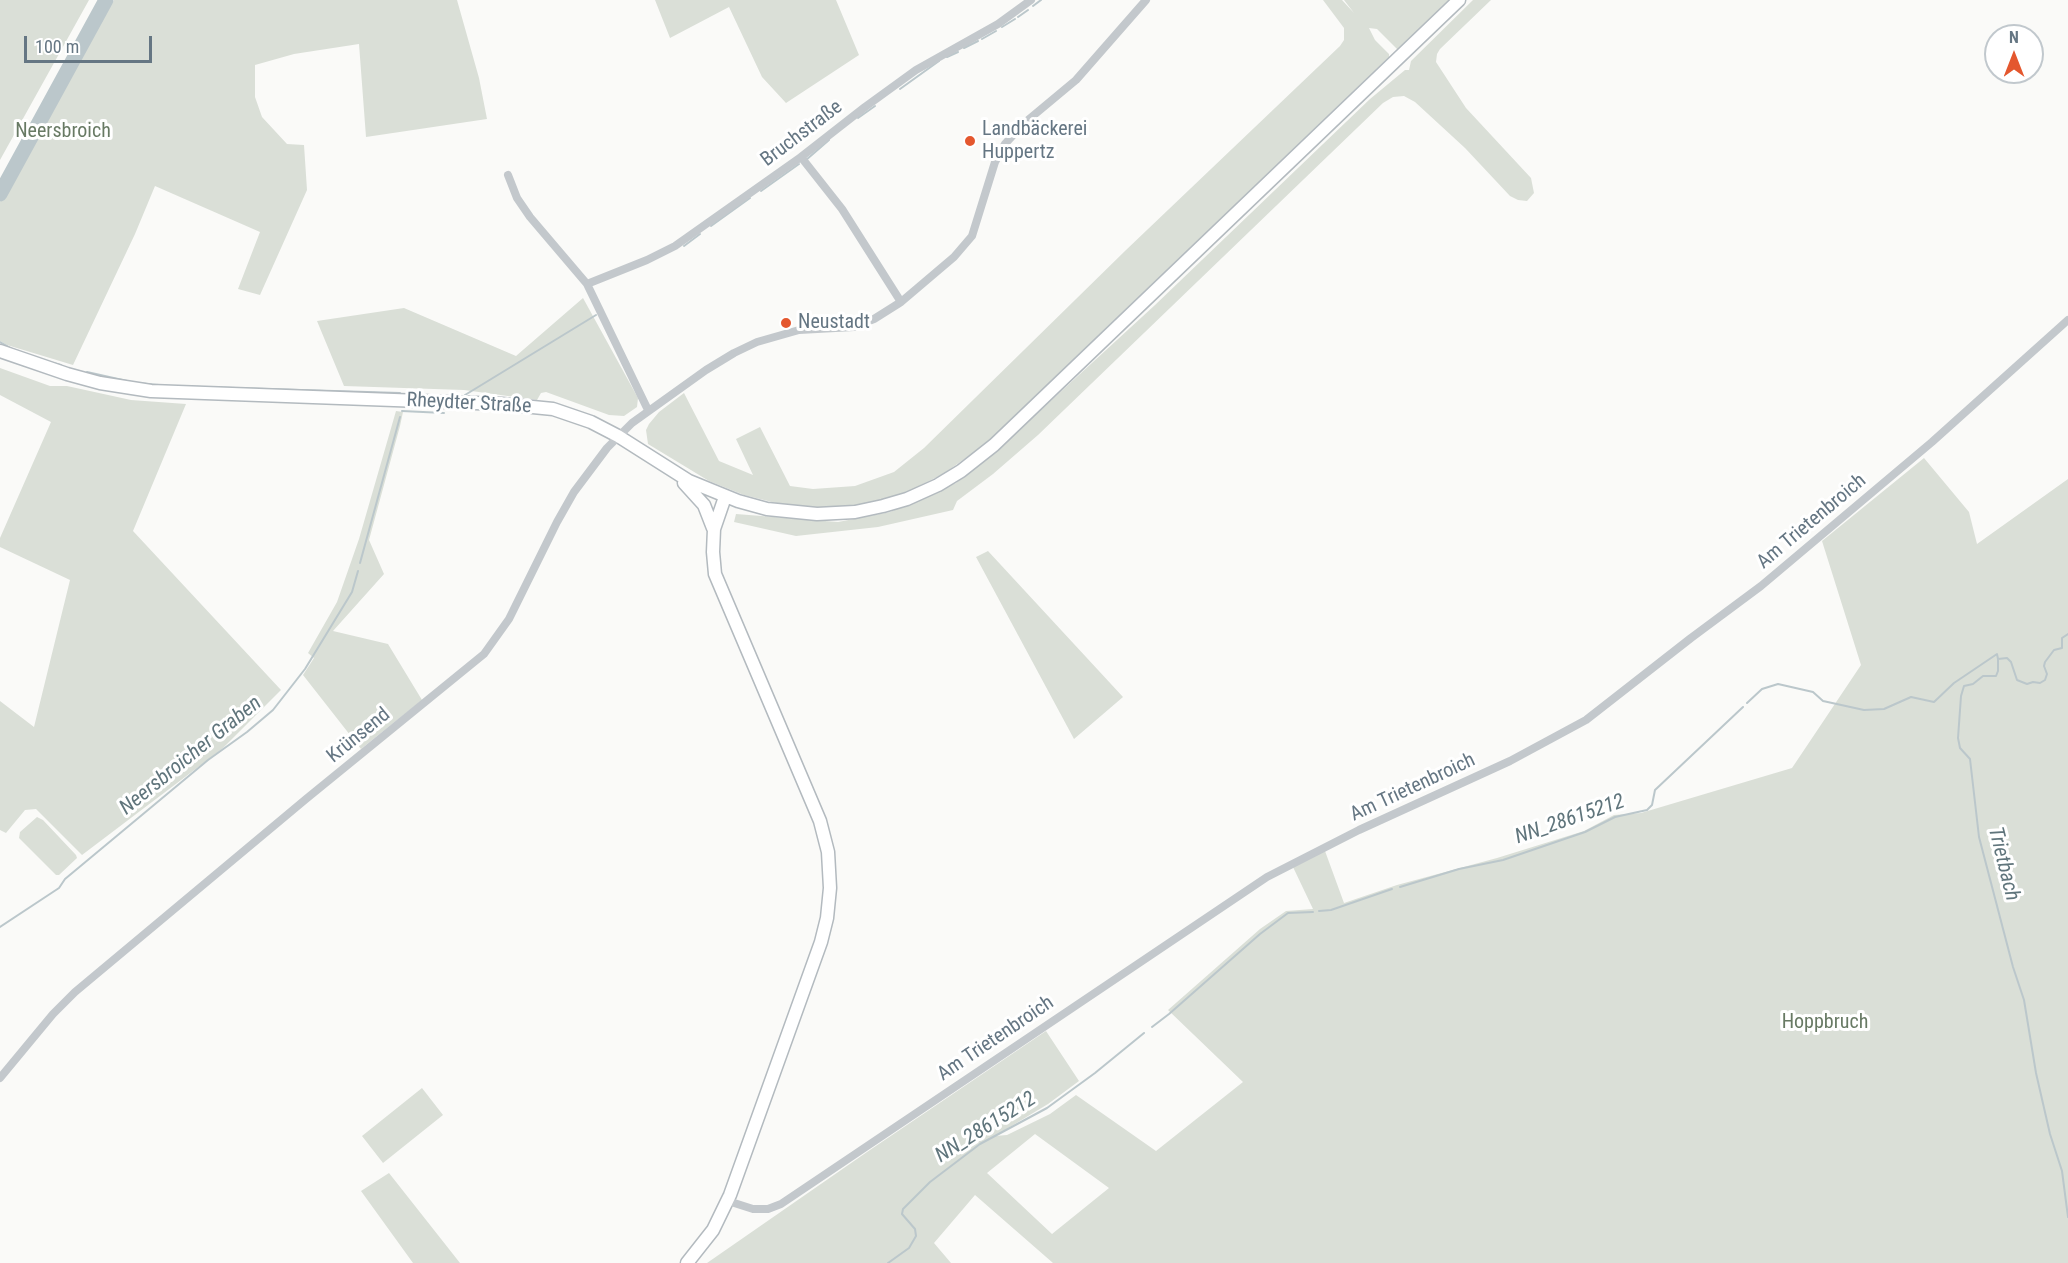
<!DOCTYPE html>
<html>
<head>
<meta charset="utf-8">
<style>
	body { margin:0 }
	#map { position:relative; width:2068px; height:1263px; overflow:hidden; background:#fafaf8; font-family:"Roboto Condensed",sans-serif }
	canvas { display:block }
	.north { position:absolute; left:1984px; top:24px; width:60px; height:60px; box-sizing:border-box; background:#fff; border:2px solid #c1c8cd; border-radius:50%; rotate:0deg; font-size:16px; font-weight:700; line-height:24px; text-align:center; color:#657683 }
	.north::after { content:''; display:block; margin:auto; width:21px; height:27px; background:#e4572e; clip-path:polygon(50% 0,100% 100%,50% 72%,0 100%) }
	.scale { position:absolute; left:24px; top:36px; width:128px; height:27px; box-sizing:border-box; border:3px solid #657683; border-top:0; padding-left:8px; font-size:18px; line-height:21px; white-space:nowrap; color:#657683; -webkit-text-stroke:4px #fff; paint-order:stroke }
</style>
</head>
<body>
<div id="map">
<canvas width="2068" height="1263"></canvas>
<div class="north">N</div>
<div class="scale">100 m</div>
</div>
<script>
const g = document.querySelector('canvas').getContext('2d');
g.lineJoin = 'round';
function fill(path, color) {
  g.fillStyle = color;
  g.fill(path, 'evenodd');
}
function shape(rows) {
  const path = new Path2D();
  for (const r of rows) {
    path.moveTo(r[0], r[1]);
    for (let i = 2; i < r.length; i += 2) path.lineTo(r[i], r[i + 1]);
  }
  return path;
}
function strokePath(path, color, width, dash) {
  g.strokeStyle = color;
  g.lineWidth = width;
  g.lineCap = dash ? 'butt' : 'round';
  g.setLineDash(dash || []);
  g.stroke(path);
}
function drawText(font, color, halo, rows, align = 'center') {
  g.font = font + ' "Roboto Condensed",sans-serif';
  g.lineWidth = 6;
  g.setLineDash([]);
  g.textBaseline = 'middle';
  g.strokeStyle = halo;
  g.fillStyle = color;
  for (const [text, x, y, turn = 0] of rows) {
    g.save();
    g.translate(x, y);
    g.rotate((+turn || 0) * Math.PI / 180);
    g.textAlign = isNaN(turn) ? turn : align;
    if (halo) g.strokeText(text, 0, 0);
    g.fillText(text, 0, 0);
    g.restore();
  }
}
const green = shape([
	[0,0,89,0,0,160],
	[114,0,457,0,479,78,487,119,366,137,359,44,294,54,255,65,255,97,262,117,287,144,304,145,307,190,260,295,238,289,260,232,155,186,135,234,73,365,7,345,0,341,0,202],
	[655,0,836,0,859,55,786,103,762,77,729,7,670,38],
	[1323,0,1342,0,1354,13,1344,0,1450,0,1398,50,1377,29,1369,28,1375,40,1389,54,1389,58,994,438,943,474,907,492,872,504,818,508,788,506,744,495,709,481,648,444,646,430,649,424,659,412,684,393,719,461,753,475,736,439,760,427,790,486,813,489,855,486,894,472,924,448,1126,250,1340,46,1344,40,1344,28],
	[1473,0,1491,0,1440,49,1437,54,1436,62,1466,108,1531,178,1534,193,1527,201,1518,200,1510,196,1465,148,1415,102,1404,96,1393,97,1383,103,1038,435,993,474,957,501,953,510,878,527,796,536,734,522,736,514,838,522,890,512,956,483,1031,419,1155,305,1370,99,1405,70,1409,70,1411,61],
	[583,298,638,398,637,407,624,416,609,415,546,392,541,393,537,400,464,390,344,386,317,321,404,308,516,356],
	[0,368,50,386,67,386,131,400,186,404,133,531,281,690,222,749,82,855,36,809,25,810,6,833,0,830,0,701,34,727,70,580,0,547,0,538,51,422,0,395],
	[396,411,403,412,400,426,369,540,384,574,333,631,388,644,422,700,361,749,303,675,314,658,308,653,337,602,359,539],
	[1924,458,1969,512,1977,544,2068,479,2068,1263,1053,1263,975,1195,934,1243,951,1263,707,1263,867,1152,1046,1031,1079,1081,1048,1104,995,1136,1007,1135,1050,1114,1076,1095,1156,1151,1243,1082,1168,1010,1260,929,1286,911,1313,909,1293,867,1325,851,1344,903,1397,885,1497,858,1584,831,1614,815,1641,813,1792,768,1861,665,1822,541],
	[1035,1134,1109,1188,1052,1234,987,1173],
	[988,551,1123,697,1074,739,976,557],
	[37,817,43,820,76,855,77,858,59,875,56,875,19,838,20,832],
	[422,1088,443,1115,383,1163,362,1136],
	[389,1173,460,1263,413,1263,361,1191]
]);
const stream = shape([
	[1033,6,1041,0],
	[1018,17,1028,10],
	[1002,27,1015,19],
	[982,39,996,31],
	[964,48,978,41],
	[947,57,958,52],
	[900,89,939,61],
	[858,118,875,106],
	[806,160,829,140],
	[761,191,799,164],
	[711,226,750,198],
	[684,246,700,234],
	[0,342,16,351],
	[53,363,61,365],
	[87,372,136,383,170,386,400,393],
	[465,395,596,315],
	[402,411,444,413],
	[360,563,400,417],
	[2068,634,2062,638,2062,648,2054,650,2045,662,2044,666,2047,674,2045,680,2040,683,2033,682,2027,684,2017,680,2011,662,2007,658,1998,659,1998,671,1996,676,1983,676,1973,684,1964,686,1961,696,1958,738,1960,748,1970,759,1979,837,2013,967,2024,1000,2036,1073,2050,1134,2062,1171,2068,1217],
	[1747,703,1762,689,1778,684,1813,692,1823,701,1864,710,1884,709,1911,697,1934,702,1954,683,1997,654,1998,659],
	[1400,887,1459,869,1503,860,1585,832,1615,817,1647,810,1652,805,1655,790,1743,707],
	[1319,911,1331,910,1392,889],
	[0,927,59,888,65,879,208,760,247,732,273,710,305,669,352,592,358,571],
	[1152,1027,1169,1014,1260,934,1288,913,1313,912],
	[888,1263,909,1248,916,1236,915,1229,902,1214,903,1209,930,1182,980,1144,1047,1108,1095,1073,1144,1033]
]);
const river = shape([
	[0,194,106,0]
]);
const street = shape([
	[801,157,842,209,901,302],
	[508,175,517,198,530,217,587,284,648,410],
	[587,284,647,260,675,246,801,157,865,107,916,70,998,24,1031,0],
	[0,1078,53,1014,75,992,306,799,484,654,509,619,557,522,574,492,607,448,632,423,706,370,734,353,757,342,799,330,854,327,874,319,901,302,954,257,972,236,995,162,1005,144,1022,125,1076,80,1146,0],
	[728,1201,753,1209,768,1209,781,1204,1267,877,1359,830,1510,761,1586,720,1691,638,1761,586,1932,442,2068,320]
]);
const secondary = shape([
	[0,351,67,374,100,383,151,391,502,404,553,409,591,422,618,436,689,481,738,501,767,509,817,514,855,512,883,506,907,499,938,485,961,471,994,445,1459,0],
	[684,483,704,505,713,528],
	[687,1263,713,1230,730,1195,821,942,827,918,830,888,828,852,820,821,715,574,713,552,714,529,725,497]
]);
const markers = [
	[970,141,6,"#e4572e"],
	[786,323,6,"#e4572e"]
];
const poiNames = [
	["Landbäckerei",982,130],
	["Huppertz",982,153],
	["Neustadt",798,323]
];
const parkNames = [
	["Neersbroich",63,132],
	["Hoppbruch",1825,1023]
];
const streetNames = [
	["Bruchstraße",802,134,-37],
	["Rheydter Straße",469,404,3],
	["Am Trietenbroich",1812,522,-40],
	["Krünsend",359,736,-39],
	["Am Trietenbroich",1413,788,-25],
	["Am Trietenbroich",996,1039,-34]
];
const waterNames = [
	["Neersbroicher Graben",191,756,-39],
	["NN_28615212",1570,820,-19],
	["Trietbach",2003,864,76],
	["NN_28615212",986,1128,-32]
];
fill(green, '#dadfd7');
strokePath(stream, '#bbc7cb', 2);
strokePath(river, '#bbc7cb', 15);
strokePath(secondary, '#b3babf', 15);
strokePath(street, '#c3c8cc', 8);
strokePath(secondary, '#fff', 12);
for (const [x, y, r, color] of markers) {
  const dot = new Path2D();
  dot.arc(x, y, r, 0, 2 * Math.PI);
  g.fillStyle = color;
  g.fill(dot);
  strokePath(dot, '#fff', 2);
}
drawText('20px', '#657683', '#fff', poiNames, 'left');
drawText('20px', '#687a64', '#fff', parkNames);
drawText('20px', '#657683', '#fff', streetNames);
drawText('italic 21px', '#60757c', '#fff', waterNames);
</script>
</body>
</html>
